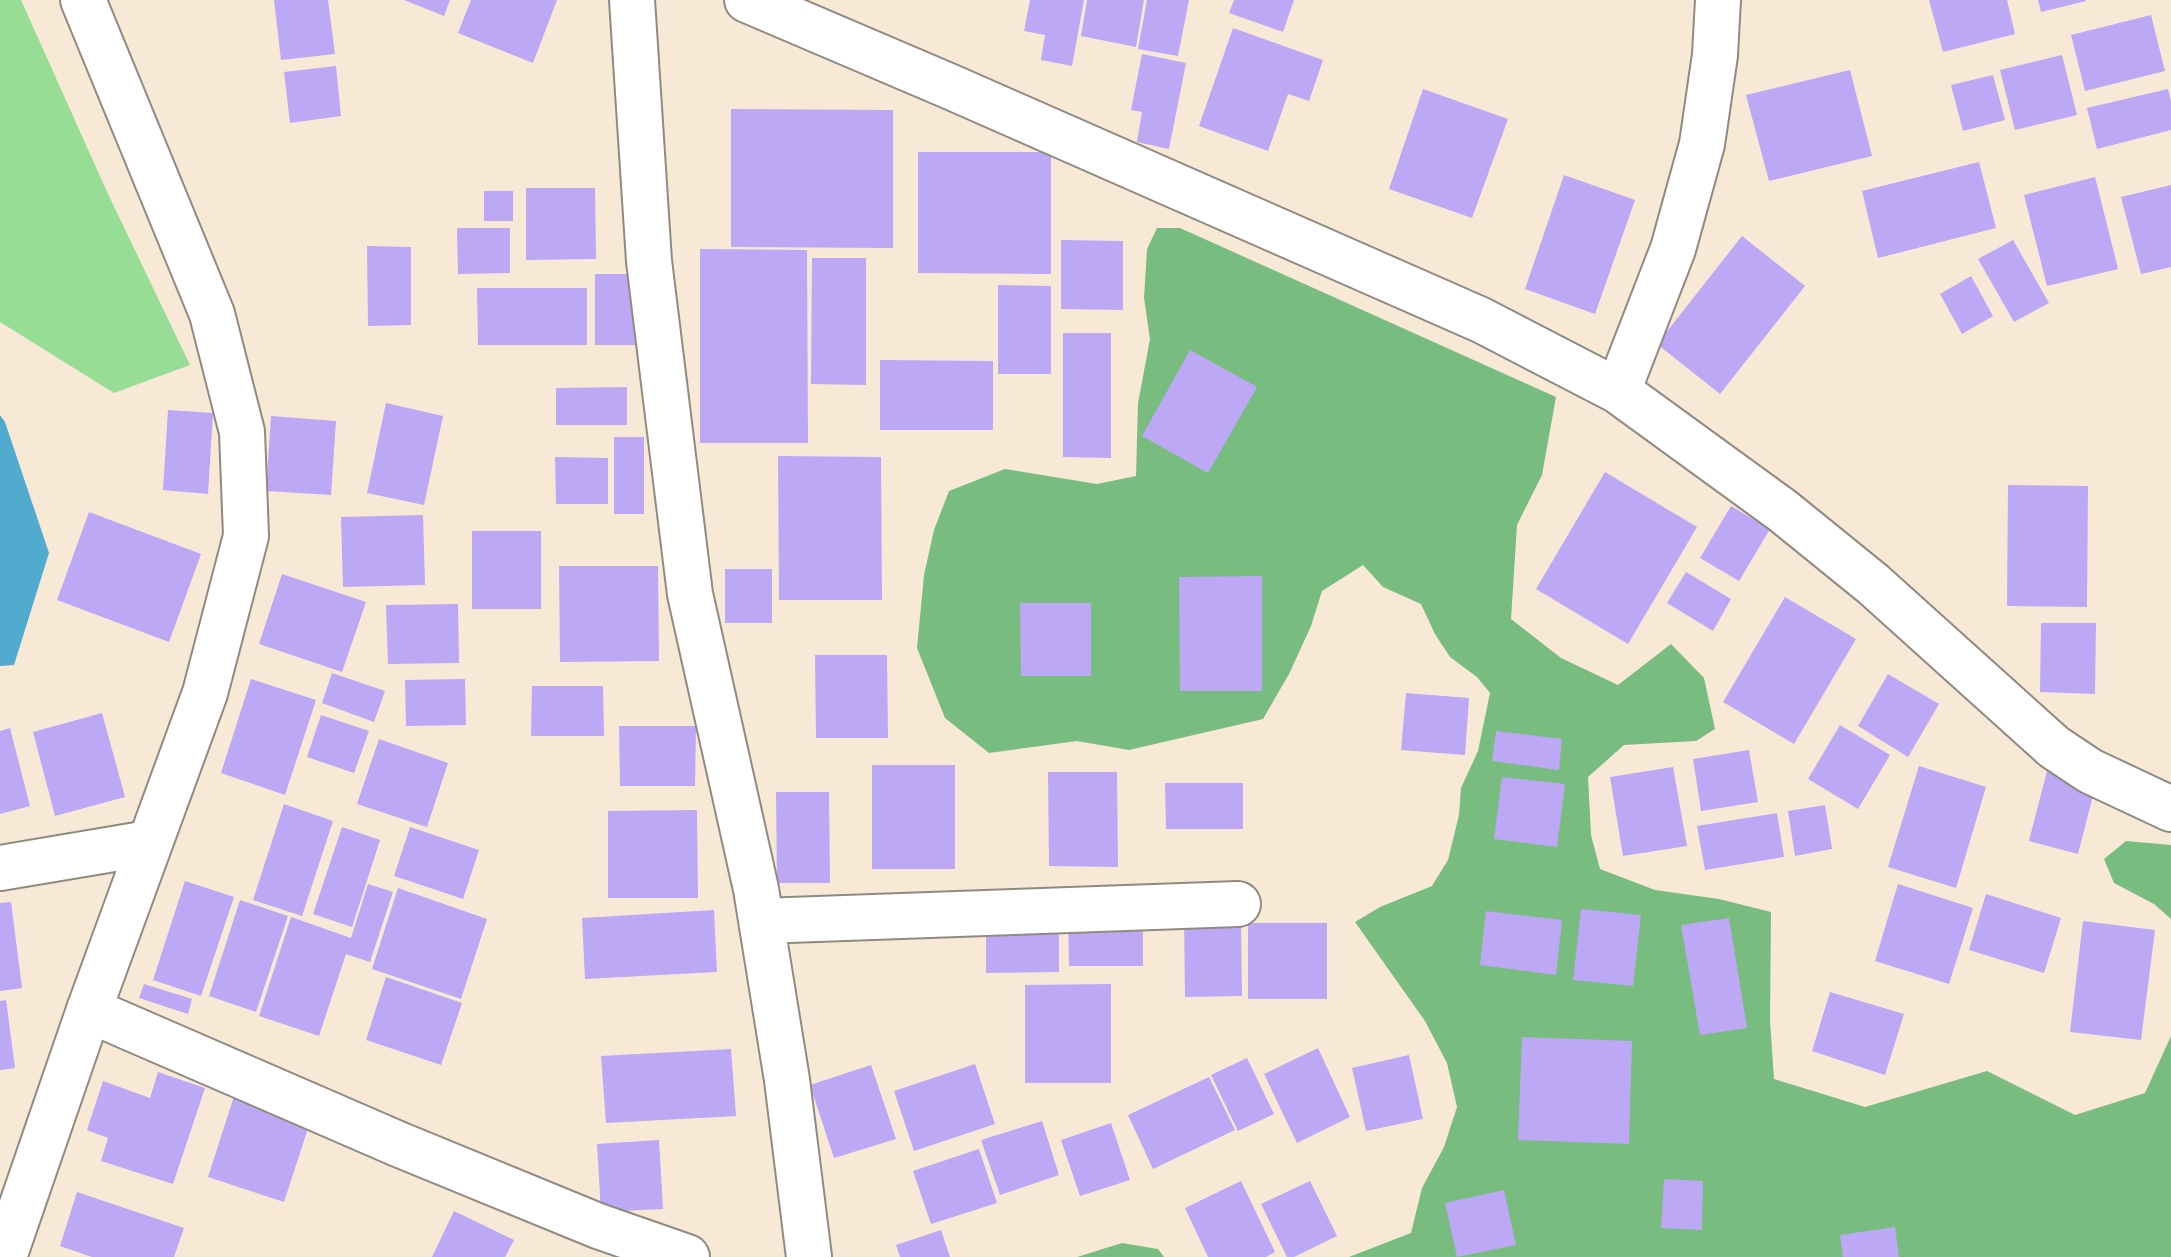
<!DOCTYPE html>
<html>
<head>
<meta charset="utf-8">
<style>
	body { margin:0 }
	canvas { display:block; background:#f7e9d6 }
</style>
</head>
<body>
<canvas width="2171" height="1257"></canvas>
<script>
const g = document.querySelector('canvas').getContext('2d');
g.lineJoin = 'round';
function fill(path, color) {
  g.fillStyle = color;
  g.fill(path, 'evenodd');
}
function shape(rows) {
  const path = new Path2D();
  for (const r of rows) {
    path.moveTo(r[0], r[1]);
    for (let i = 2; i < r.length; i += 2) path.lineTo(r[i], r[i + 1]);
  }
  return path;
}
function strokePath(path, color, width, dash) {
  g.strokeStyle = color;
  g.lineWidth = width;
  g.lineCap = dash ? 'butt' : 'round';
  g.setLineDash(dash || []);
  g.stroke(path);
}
const green = shape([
	[0,0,21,0,108,194,190,365,114,393,0,322]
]);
const forest = shape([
	[1157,228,1180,228,1556,397,1542,475,1517,525,1511,619,1561,658,1618,685,1671,644,1704,678,1715,729,1696,741,1624,745,1588,777,1591,835,1600,869,1655,890,1719,899,1771,912,1770,1020,1774,1079,1865,1107,1987,1071,2075,1115,2145,1093,2171,1036,2171,1257,1349,1257,1411,1233,1422,1188,1444,1147,1457,1107,1447,1063,1425,1021,1355,922,1380,907,1432,886,1448,860,1459,815,1461,788,1478,751,1490,693,1477,677,1450,657,1435,634,1421,604,1383,587,1363,565,1322,591,1311,626,1289,674,1263,719,1129,750,1077,741,989,753,945,718,917,648,924,575,934,530,949,491,1005,469,1097,484,1136,476,1138,403,1150,339,1144,298,1147,249],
	[2126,841,2171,845,2171,919,2154,904,2114,883,2104,859],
	[1122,1243,1158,1249,1164,1257,1077,1257]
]);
const water = shape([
	[0,415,5,422,49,553,14,665,0,666]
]);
const building = shape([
	[274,0,328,0,335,54,281,60],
	[404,0,450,0,444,16],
	[471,0,557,0,533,63,458,33],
	[1030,0,1084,0,1072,66,1041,60,1045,35,1024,31],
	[1087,0,1144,0,1136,47,1081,36],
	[1147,0,1189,0,1178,56,1138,49],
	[1234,0,1294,0,1283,32,1229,13],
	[1929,0,2007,0,2015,34,1943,52],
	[2038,0,2085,0,2086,1,2041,12],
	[2151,15,2165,71,2085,91,2071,35],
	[1233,28,1323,60,1309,101,1288,94,1268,151,1199,126],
	[1142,54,1186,63,1169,149,1137,142,1142,112,1131,110],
	[2062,55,2077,115,2015,130,2000,70],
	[336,66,341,116,290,123,284,72],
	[1850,70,1872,156,1769,181,1746,95],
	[1993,75,2005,120,1963,131,1951,85],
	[1423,89,1508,119,1472,218,1389,189],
	[2168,89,2171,101,2171,130,2097,149,2087,108],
	[731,109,893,110,893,248,731,247],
	[918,152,1051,152,1051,274,918,273],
	[1979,162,1996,228,1878,258,1862,191],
	[1564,175,1635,200,1595,314,1525,289],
	[2095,177,2118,269,2047,286,2024,195],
	[2171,185,2171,267,2141,274,2121,197],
	[526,188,595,188,596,259,526,260],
	[484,191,513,191,513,221,484,221],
	[457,228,510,228,510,273,458,274],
	[1742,236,1805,286,1720,394,1657,344],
	[1061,240,1123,241,1123,310,1061,309],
	[2013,240,2049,303,2014,322,1978,259],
	[367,246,411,247,411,325,368,326],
	[700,249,807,250,808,443,700,443],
	[812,258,866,258,866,385,811,384],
	[595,274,635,274,636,345,595,345],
	[1971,276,1993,316,1962,334,1940,294],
	[998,285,1051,286,1051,374,998,374],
	[477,288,587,288,587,345,478,345],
	[1063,333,1111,333,1111,458,1063,457],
	[1190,350,1257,387,1208,473,1142,436],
	[880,360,993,361,993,430,880,430],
	[627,387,627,425,556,425,556,388],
	[386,403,443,416,424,505,367,493],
	[168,410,213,413,208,494,163,490],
	[271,416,336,421,331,495,266,491],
	[614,437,644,437,644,514,614,514],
	[778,456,881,457,882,600,779,600],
	[555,457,608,458,608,504,556,504],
	[1605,472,1697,527,1628,644,1536,589],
	[2008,485,2088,486,2087,607,2007,606],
	[1731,506,1770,529,1739,581,1700,558],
	[89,512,201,554,169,642,57,600],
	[423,515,425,585,343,587,341,517],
	[472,531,541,531,541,609,472,609],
	[559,566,658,566,659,661,560,662],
	[725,569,772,569,772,623,725,623],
	[1686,572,1731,599,1713,631,1667,603],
	[282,574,366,602,342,672,259,644],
	[1262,576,1262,691,1180,691,1179,577],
	[1785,597,1856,639,1794,744,1723,702],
	[1020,603,1091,603,1091,676,1021,676],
	[458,604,459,663,388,664,386,605],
	[2041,623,2096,623,2095,694,2040,692],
	[815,655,887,655,888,738,816,738],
	[332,673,385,691,374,722,322,703],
	[1888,674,1939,704,1908,757,1858,726],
	[251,679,316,700,285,795,221,773],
	[465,679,466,725,406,726,405,680],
	[532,686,603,686,604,736,531,736],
	[1406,693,1469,698,1465,755,1401,750],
	[102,713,125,797,55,816,33,732],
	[321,715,369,731,354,773,307,757],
	[1840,725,1890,755,1858,809,1808,779],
	[619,726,696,726,695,786,620,786],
	[10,728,30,806,0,814,0,731],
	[1496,731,1562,739,1559,770,1492,761],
	[379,739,448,763,427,827,357,804],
	[1749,750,1758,802,1701,811,1693,759],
	[872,765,955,765,955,869,872,869],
	[1919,766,1986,787,1956,888,1888,867],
	[1673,767,1687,846,1623,856,1610,777],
	[2047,771,2096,784,2078,854,2029,841],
	[1048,772,1117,772,1118,867,1049,866],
	[1502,777,1565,784,1557,847,1494,839],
	[1165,783,1243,783,1243,829,1166,829],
	[776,792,829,792,830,883,777,883],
	[284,804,333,821,302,916,253,900],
	[1825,805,1832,849,1795,856,1788,811],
	[697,810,698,898,608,898,608,811],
	[1777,813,1784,857,1705,870,1697,826],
	[342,827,380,840,352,927,313,914],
	[410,827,479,850,463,899,394,876],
	[185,881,234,897,201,996,153,980],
	[368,884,393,892,370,962,346,954,319,1036,259,1016,291,917,351,938],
	[1898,884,1973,908,1949,984,1875,961],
	[398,888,487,919,461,999,372,969],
	[1986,894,2061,918,2044,973,1969,950],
	[240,900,288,916,256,1012,209,996],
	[11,902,22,988,0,991,0,903],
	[1581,909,1641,915,1633,986,1573,980],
	[714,910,717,972,585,979,582,918],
	[1486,911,1562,920,1556,975,1480,965],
	[1068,914,1143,915,1143,966,1069,966],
	[1184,916,1241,917,1242,996,1185,997],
	[1729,918,1747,1028,1700,1035,1681,925],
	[1059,921,1059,972,986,973,986,922],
	[2083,921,2155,930,2141,1040,2070,1032],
	[1248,923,1327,923,1327,999,1248,999],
	[386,977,462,1003,441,1065,366,1040],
	[144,984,192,999,188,1014,139,998],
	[1111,984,1111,1083,1025,1083,1025,985],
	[1830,992,1904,1014,1885,1075,1812,1051],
	[6,1000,15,1068,0,1070,0,1001],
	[1522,1037,1632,1041,1629,1144,1518,1140],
	[1318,1048,1350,1117,1297,1143,1264,1074],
	[731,1049,736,1116,606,1123,601,1056],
	[1409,1055,1423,1119,1366,1131,1352,1068],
	[1247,1058,1274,1114,1238,1131,1211,1075],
	[975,1064,995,1124,914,1151,894,1091],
	[871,1065,896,1139,834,1158,810,1085],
	[158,1072,205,1088,173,1184,101,1161,108,1138,87,1130,103,1081,150,1098],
	[1209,1077,1235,1130,1153,1169,1128,1115],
	[237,1087,313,1113,284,1202,208,1177],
	[1042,1121,1059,1175,1000,1195,981,1140],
	[1111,1123,1130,1180,1080,1196,1061,1140],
	[659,1140,663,1209,601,1212,597,1144],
	[979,1149,997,1203,931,1224,913,1171],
	[1664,1179,1703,1181,1702,1230,1661,1228],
	[1241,1181,1275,1252,1266,1257,1208,1257,1185,1208],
	[1310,1181,1337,1236,1294,1257,1287,1257,1261,1204],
	[1504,1190,1516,1245,1457,1257,1445,1203],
	[77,1192,184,1228,174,1257,92,1257,60,1246],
	[454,1211,514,1240,505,1257,432,1257],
	[1895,1227,1899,1257,1843,1257,1840,1235],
	[941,1230,950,1257,900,1257,896,1245]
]);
const minor = shape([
	[632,0,649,261,690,594,756,889,787,1080,809,1257],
	[747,0,951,87,1481,320,1618,391,1783,511,1873,584,2054,747,2090,771,2171,809],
	[1618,391,1673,249,1702,144,1715,55,1718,0],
	[0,868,149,843],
	[761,921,1238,904],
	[89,1010,398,1144,598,1226,687,1257]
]);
const secondary = shape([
	[4,1257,89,1010,205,693,246,536,242,432,212,314,83,0]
]);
fill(green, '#97dd96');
fill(forest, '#79bc7f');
fill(water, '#50abce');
fill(building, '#bca8f4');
strokePath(minor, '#918a80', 48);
strokePath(secondary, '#918a80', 48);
strokePath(minor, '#fff', 44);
strokePath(secondary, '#fff', 44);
</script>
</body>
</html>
